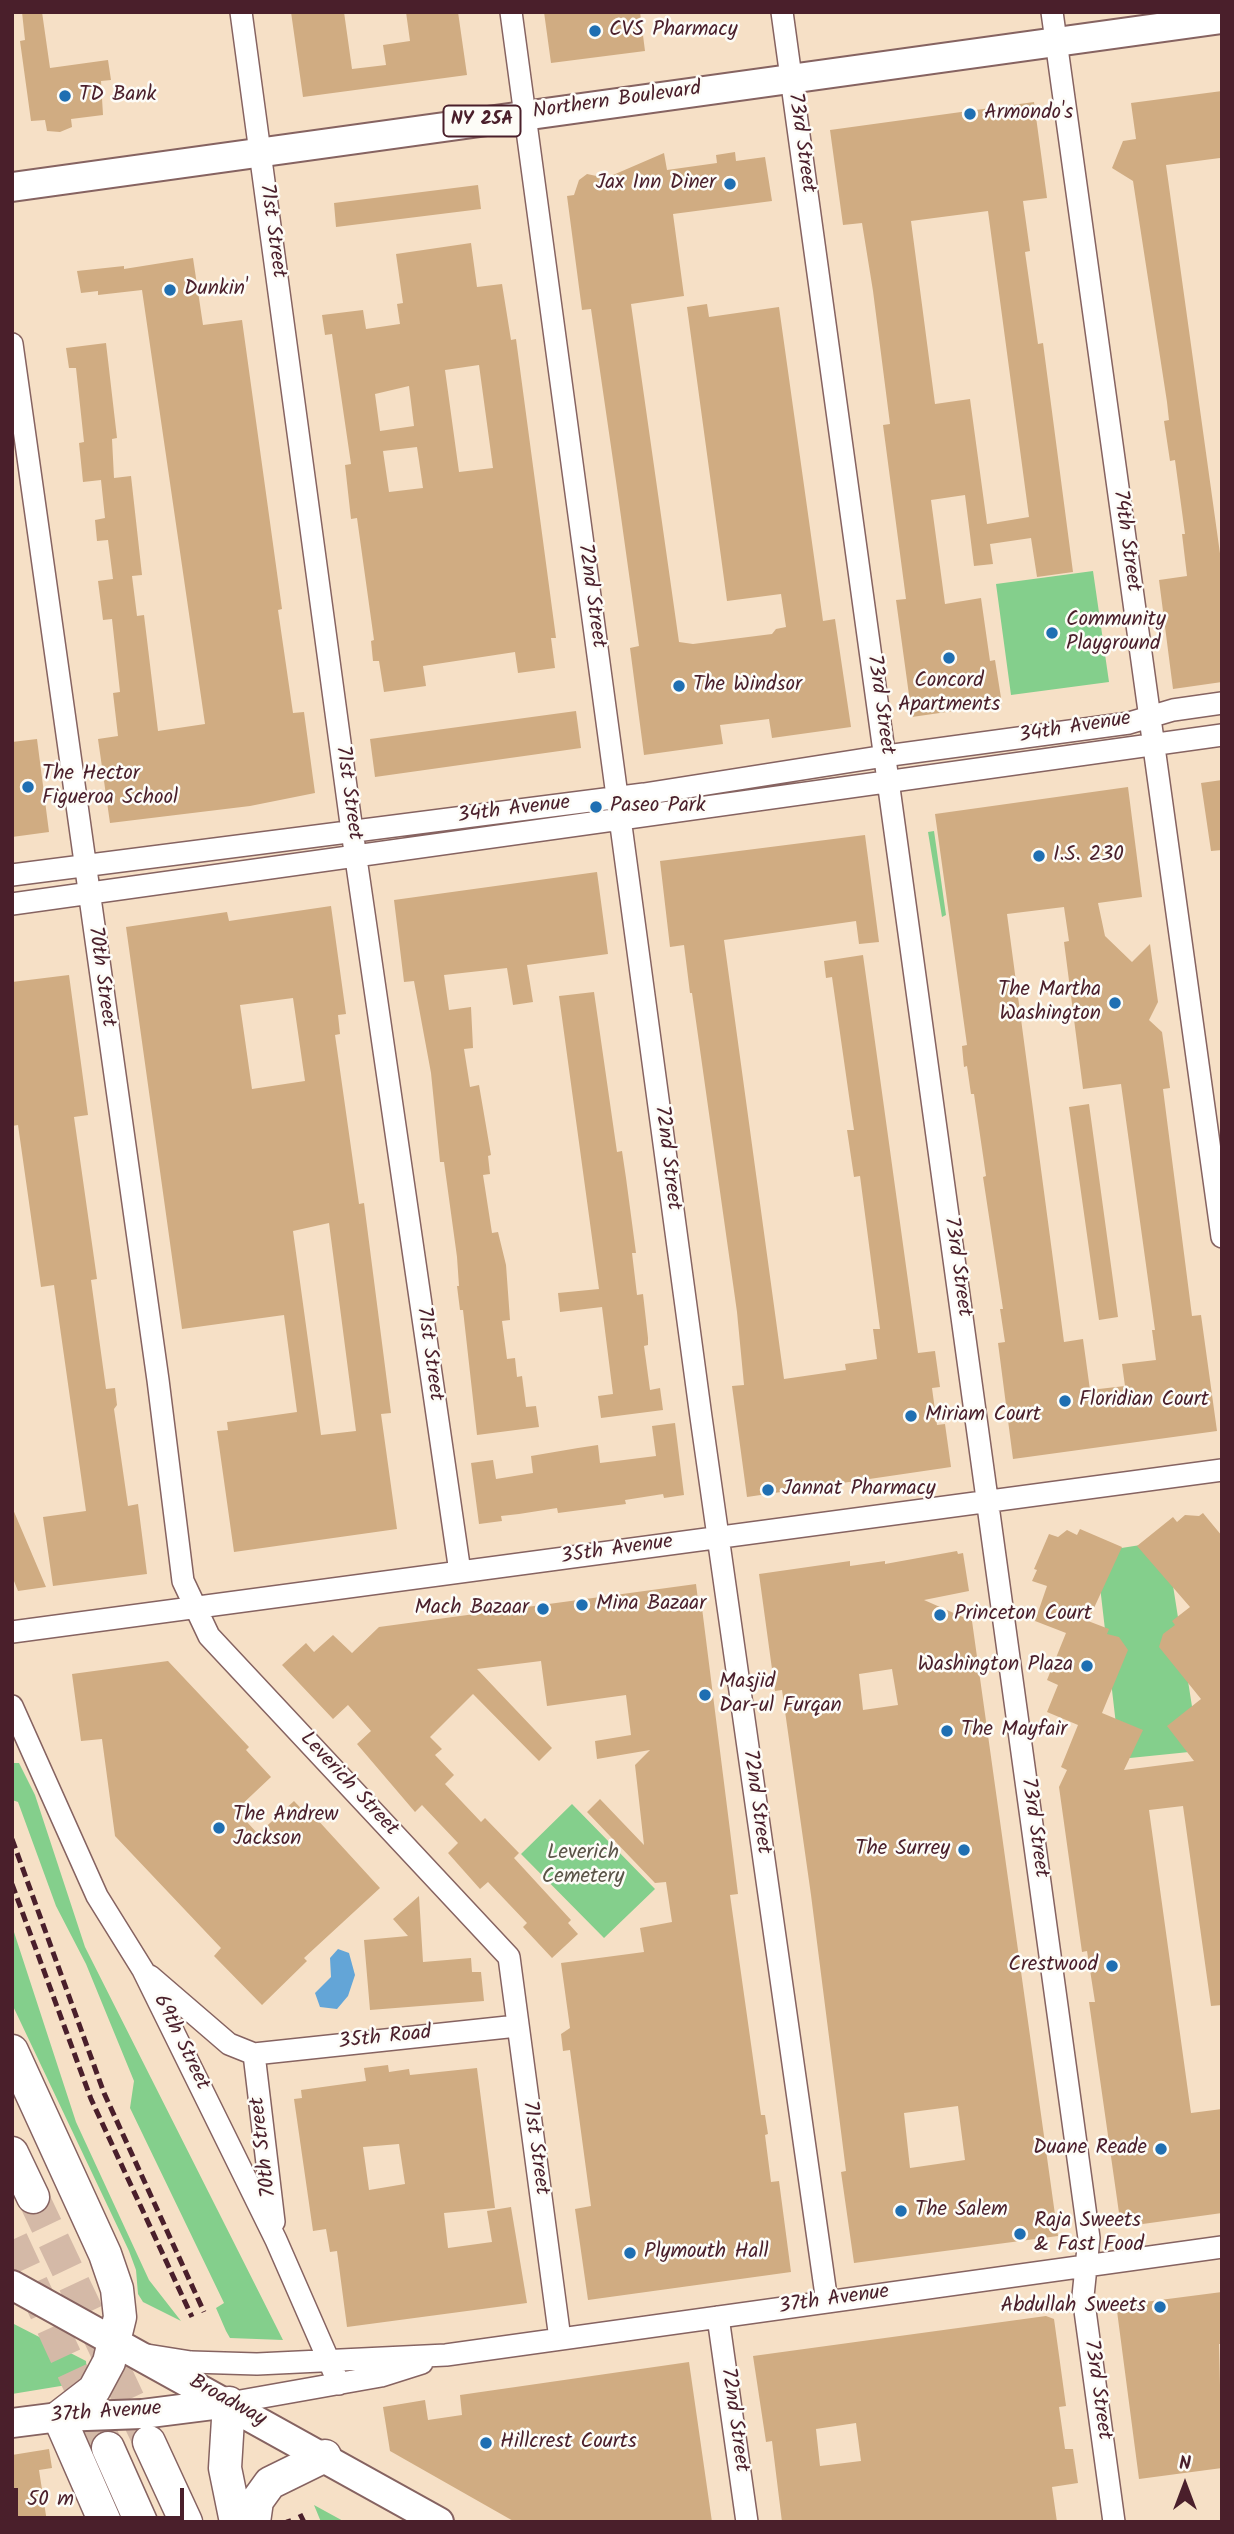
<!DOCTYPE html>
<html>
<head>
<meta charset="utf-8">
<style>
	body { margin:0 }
	#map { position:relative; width:1234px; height:2534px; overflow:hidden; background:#f6e0c6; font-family:Kalam,sans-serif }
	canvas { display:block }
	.frame { position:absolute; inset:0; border:14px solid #4a1f2b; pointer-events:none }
	.north { position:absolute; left:1150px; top:2450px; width:70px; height:70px; -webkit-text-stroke:5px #fdfcf7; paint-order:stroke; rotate:0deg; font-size:19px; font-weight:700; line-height:28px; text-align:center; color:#4a1f2b }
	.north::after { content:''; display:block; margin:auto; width:24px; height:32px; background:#4a1f2b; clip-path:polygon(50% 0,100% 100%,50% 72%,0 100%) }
	.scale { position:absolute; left:14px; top:2488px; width:170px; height:32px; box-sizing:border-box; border:4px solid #4a1f2b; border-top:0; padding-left:9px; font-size:21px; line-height:24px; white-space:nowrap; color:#4a1f2b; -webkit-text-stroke:5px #fdfcf7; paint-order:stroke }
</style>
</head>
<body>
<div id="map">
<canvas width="1234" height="2534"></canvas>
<div class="frame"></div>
<div class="north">N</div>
<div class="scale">50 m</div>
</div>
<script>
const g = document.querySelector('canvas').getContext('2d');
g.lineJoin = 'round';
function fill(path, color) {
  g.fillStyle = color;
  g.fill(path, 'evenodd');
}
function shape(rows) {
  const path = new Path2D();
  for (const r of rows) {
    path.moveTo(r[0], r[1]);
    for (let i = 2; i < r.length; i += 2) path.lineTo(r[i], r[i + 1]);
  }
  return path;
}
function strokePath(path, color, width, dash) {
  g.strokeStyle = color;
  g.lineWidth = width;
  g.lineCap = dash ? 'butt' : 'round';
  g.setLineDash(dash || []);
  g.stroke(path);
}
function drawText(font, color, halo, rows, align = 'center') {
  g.font = font + ' Kalam,sans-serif';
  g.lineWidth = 5;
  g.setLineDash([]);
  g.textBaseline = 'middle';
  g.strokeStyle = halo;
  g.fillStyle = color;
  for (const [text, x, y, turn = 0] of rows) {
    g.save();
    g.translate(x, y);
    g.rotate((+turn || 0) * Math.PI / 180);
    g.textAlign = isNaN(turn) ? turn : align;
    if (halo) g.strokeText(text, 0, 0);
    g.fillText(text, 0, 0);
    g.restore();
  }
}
const green = shape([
	[1093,571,1109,682,1011,695,996,584],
	[934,831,946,915,942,917,928,832],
	[1166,1541,1199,1751,1120,1759,1096,1552],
	[12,1763,19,1763,35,1795,85,1947,283,2340,230,2338,226,2331,216,2308,224,2303,130,2108,134,2081,86,1964,56,1906,18,1802,12,1800],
	[572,1804,655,1889,604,1938,521,1854],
	[12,1926,76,2122,149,2280,181,2321,143,2302,138,2294,136,2270,129,2251,12,2004],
	[12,2323,86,2361,87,2374,79,2383,12,2394],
	[314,2505,345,2522,321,2522]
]);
const water = shape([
	[338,1949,349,1953,355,1975,348,1996,337,2009,320,2007,315,1993,331,1977,330,1958]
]);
const building = shape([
	[22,12,42,12,50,68,108,60,111,80,101,81,103,115,71,119,72,127,60,132,47,131,45,120,31,121,20,41,25,40],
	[291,12,344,12,352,69,386,65,383,45,410,41,406,12,458,12,467,75,303,97],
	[544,12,640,12,645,51,551,63],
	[1222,91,1220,158,1166,165,1222,568,1222,682,1173,689,1159,580,1187,576,1182,534,1185,534,1175,460,1170,461,1164,421,1169,420,1167,402,1133,181,1112,168,1123,141,1136,139,1131,103],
	[1034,102,1047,198,1023,201,1030,251,1025,252,1038,344,1043,343,1073,572,1037,577,1031,538,990,544,993,564,974,566,965,495,931,500,945,604,981,598,990,661,995,660,1002,704,912,717,896,600,906,599,883,425,890,424,873,291,862,223,843,225,830,130],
	[988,211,1029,517,987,524,970,399,935,404,911,221],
	[735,152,736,161,765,157,772,201,673,214,684,296,631,304,679,642,693,644,772,634,776,629,786,627,781,594,727,601,687,307,707,304,709,317,779,307,823,621,835,619,851,727,772,738,769,719,720,725,723,744,644,755,630,648,639,646,616,481,591,309,582,310,567,196,574,195,579,180,587,174,606,178,664,153,667,170,717,163,716,155],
	[478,185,481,209,336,227,334,203],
	[471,243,477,287,502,284,511,340,516,339,556,638,551,638,555,668,518,673,515,652,423,666,426,686,384,692,379,661,373,661,371,641,374,640,357,518,351,519,345,465,351,464,332,334,325,335,322,315,363,310,366,329,400,324,397,304,403,303,396,254],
	[479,365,493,468,459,472,445,370],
	[409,386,414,426,380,431,375,394],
	[417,447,423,488,389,492,383,451],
	[193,258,203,325,242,320,282,609,278,610,293,713,304,712,315,793,250,806,110,823,98,739,118,736,113,693,120,692,112,619,103,620,98,581,113,579,108,540,97,541,95,520,105,518,101,480,83,482,79,443,84,442,76,368,69,368,66,348,106,343,117,438,112,439,114,478,131,476,142,575,132,576,137,616,144,615,158,731,205,724,142,290,98,295,98,291,81,293,77,271,124,266,124,269],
	[576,711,581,748,375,777,370,739],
	[37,739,49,832,12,837,12,742],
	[1222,780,1222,850,1211,851,1201,783],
	[1128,787,1142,897,1098,903,1105,936,1132,962,1150,944,1158,1002,1149,1020,1162,1032,1170,1088,1163,1089,1192,1316,1201,1315,1217,1431,1013,1459,998,1343,1005,1342,1000,1309,1003,1309,983,1177,986,1176,974,1094,971,1094,967,1066,964,1067,962,1046,967,1045,935,814],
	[1064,907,1069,941,1064,942,1083,1089,1121,1084,1155,1330,1152,1330,1156,1360,1122,1364,1125,1386,1090,1390,1083,1339,1064,1342,1007,914],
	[865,835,879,942,859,944,856,921,724,940,784,1379,846,1370,845,1364,877,1359,873,1329,880,1329,860,1176,854,1177,847,1130,854,1130,851,1110,832,977,826,978,824,961,863,955,918,1353,935,1351,940,1387,932,1388,937,1425,945,1424,951,1467,747,1497,732,1386,744,1385,737,1312,692,993,690,993,684,945,670,947,660,861],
	[597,872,608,954,527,965,533,1002,513,1005,507,968,444,975,449,1010,471,1007,473,1048,464,1049,470,1087,479,1085,491,1155,488,1156,490,1174,483,1175,492,1233,498,1232,506,1265,510,1320,502,1321,507,1359,515,1358,517,1377,522,1376,526,1407,536,1406,539,1427,477,1435,463,1310,460,1310,457,1286,459,1286,457,1257,444,1162,440,1162,431,1073,414,981,404,982,394,900],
	[331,906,346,1014,338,1015,340,1034,335,1035,359,1204,364,1203,391,1413,381,1414,397,1529,234,1552,217,1431,228,1430,227,1422,297,1412,284,1315,182,1329,126,927,227,912,229,921],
	[293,998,305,1081,252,1089,240,1005],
	[329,1223,356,1431,321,1435,293,1231],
	[69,975,88,1115,74,1117,97,1279,91,1280,106,1389,115,1388,117,1405,114,1409,128,1506,138,1504,147,1574,53,1586,43,1517,86,1511,54,1285,41,1287,18,1125,12,1126,12,982],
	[594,992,617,1152,622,1151,626,1178,636,1253,632,1253,637,1295,643,1294,648,1338,648,1345,644,1346,650,1390,660,1388,663,1410,601,1418,598,1396,613,1394,602,1307,560,1312,558,1293,599,1289,559,996],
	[1089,1104,1118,1317,1099,1320,1069,1107],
	[675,1423,684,1495,664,1498,663,1494,625,1500,626,1504,558,1513,557,1508,519,1514,501,1516,502,1521,479,1524,471,1463,493,1460,496,1479,533,1473,531,1456,578,1448,598,1445,600,1463,656,1456,652,1426],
	[12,1507,46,1587,18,1591,12,1576],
	[1203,1513,1222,1536,1222,2005,1211,2006,1183,1806,1149,1810,1191,2113,1222,2109,1222,2213,1121,2227,1089,2002,1095,2002,1087,1951,1082,1952,1059,1787,1067,1770,1061,1767,1078,1725,1047,1712,1058,1685,1047,1680,1066,1633,1035,1621,1047,1586,1032,1581,1037,1570,1034,1569,1049,1534,1058,1537,1067,1530,1077,1535,1080,1529,1122,1547,1088,1621,1109,1629,1107,1634,1119,1637,1128,1650,1102,1713,1143,1730,1124,1770,1194,1761,1167,1726,1201,1699,1159,1647,1163,1634,1175,1625,1172,1621,1190,1607,1137,1546,1173,1517,1177,1522,1185,1515,1199,1516],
	[957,1551,958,1554,963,1553,969,1591,924,1600,972,1621,1058,2236,854,2263,841,2172,846,2171,811,1895,782,1690,775,1691,759,1574,850,1561,850,1566,885,1561,885,1564],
	[892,1669,898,1705,863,1710,859,1674],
	[958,2106,965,2160,910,2168,904,2113],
	[696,1584,699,1608,702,1608,738,1894,730,1895,761,2115,765,2115,768,2134,765,2135,771,2182,779,2181,791,2272,588,2300,575,2209,591,2206,570,2050,563,2051,561,2034,570,2028,561,1963,644,1952,640,1928,672,1922,666,1882,655,1883,587,1812,600,1799,644,1845,635,1765,650,1750,597,1759,595,1741,631,1735,626,1695,547,1706,541,1661,477,1669,552,1748,539,1761,473,1694,430,1737,442,1749,435,1755,454,1775,445,1784,481,1822,485,1818,519,1853,514,1858,571,1920,568,1923,578,1934,552,1958,523,1927,527,1923,488,1882,480,1889,448,1853,458,1843,422,1805,415,1812,357,1744,371,1731,348,1705,333,1719,282,1665,306,1643,314,1652,333,1635,352,1653,379,1627],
	[168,1661,249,1747,246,1750,271,1777,236,1810,258,1834,294,1801,312,1820,315,1817,380,1888,304,1958,307,1961,262,2005,214,1956,221,1948,115,1836,102,1739,81,1741,72,1674],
	[419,1896,423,1962,471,1958,472,1972,481,1972,484,2001,370,2010,364,1940,408,1936,393,1919],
	[388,2065,389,2072,409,2069,410,2075,477,2068,495,2208,444,2213,448,2248,492,2242,487,2211,511,2207,527,2303,347,2327,337,2251,330,2252,326,2229,313,2231,294,2099,302,2098,301,2090,366,2081,364,2068],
	[399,2144,405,2184,369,2190,363,2147],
	[1222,2292,1222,2344,1219,2344,1222,2468,1139,2479,1117,2311,1121,2305],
	[1046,2316,1054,2319,1066,2406,1059,2407,1065,2449,1073,2449,1078,2483,1052,2487,1057,2522,782,2522,772,2441,766,2442,753,2356],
	[856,2423,861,2461,820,2466,816,2429],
	[689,2362,712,2522,515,2522,390,2451,383,2407,425,2400,428,2420,462,2415,460,2395],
	[49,2449,52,2468,39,2470,47,2522,12,2522,12,2455]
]);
const highwayTunnel = shape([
	[33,2197,147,2438],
	[12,2240,108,2448]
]);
const minor = shape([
	[241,12,352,831,460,1572],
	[511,12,701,1417,827,2302],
	[782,12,1089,2238,1083,2296,1114,2522],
	[1052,12,1222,1237],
	[12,344,158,1380,183,1581,209,1636,509,1957,560,2339],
	[12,875,644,794,885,756,1129,723,1173,710,1222,703],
	[12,904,1222,735],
	[12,1632,1222,1470],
	[12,1706,97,1896,143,1970,276,2240,339,2384],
	[150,1976,229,2044,254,2054,517,2026],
	[254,2054,274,2222],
	[718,2317,747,2522],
	[147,2355,191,2362,257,2364,446,2355,1222,2247],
	[229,2403,381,2376,422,2363]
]);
const major = shape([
	[12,187,1222,19],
	[12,2285,439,2522],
	[12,2423,59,2417,142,2414,229,2403]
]);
const highway = shape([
	[12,2051,105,2254,117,2289,120,2317,109,2362,94,2390,59,2417,105,2522],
	[12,2153,33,2197],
	[229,2403,225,2468,236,2522],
	[149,2442,186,2522],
	[108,2448,141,2522],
	[254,2522,257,2501,270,2483,325,2456]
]);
const rail = shape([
	[12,1839,104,2093,204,2312],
	[12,1884,91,2099,192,2317],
	[300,2514,304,2522],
	[288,2519,289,2522]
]);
const markers = [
	[595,31,7,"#1f6fb2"],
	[65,96,7,"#1f6fb2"],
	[970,114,7,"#1f6fb2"],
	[730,184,7,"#1f6fb2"],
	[170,290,7,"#1f6fb2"],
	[1052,633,7,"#1f6fb2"],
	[949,658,7,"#1f6fb2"],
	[679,686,7,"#1f6fb2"],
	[28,787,7,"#1f6fb2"],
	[596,807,7,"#1f6fb2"],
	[1039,856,7,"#1f6fb2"],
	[1115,1003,7,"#1f6fb2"],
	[1065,1401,7,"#1f6fb2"],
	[911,1416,7,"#1f6fb2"],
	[768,1490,7,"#1f6fb2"],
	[582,1605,7,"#1f6fb2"],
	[543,1609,7,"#1f6fb2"],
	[940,1615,7,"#1f6fb2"],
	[1087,1666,7,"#1f6fb2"],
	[705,1695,7,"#1f6fb2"],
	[947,1731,7,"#1f6fb2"],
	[219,1828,7,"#1f6fb2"],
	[964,1850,7,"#1f6fb2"],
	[1112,1966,7,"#1f6fb2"],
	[1161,2149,7,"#1f6fb2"],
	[901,2211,7,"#1f6fb2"],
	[1020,2234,7,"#1f6fb2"],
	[630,2253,7,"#1f6fb2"],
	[1160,2307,7,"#1f6fb2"],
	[486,2443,7,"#1f6fb2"]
];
const shields = [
	[482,121,77]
];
const shieldNames = [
	["NY 25A",482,121]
];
const poiNames = [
	["CVS Pharmacy",609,31],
	["TD Bank",79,96],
	["Armondo's",984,114],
	["Jax Inn Diner",716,184,"right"],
	["Dunkin'",184,290],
	["Community",1066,621],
	["Playground",1066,645],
	["Concord",949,682,"center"],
	["Apartments",949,706,"center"],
	["The Windsor",693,686],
	["The Hector",42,775],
	["Figueroa School",42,799],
	["Paseo Park",610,807],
	["I.S. 230",1053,856],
	["The Martha",1101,991,"right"],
	["Washington",1101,1015,"right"],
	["Floridian Court",1079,1401],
	["Miriam Court",925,1416],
	["Jannat Pharmacy",782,1490],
	["Mina Bazaar",596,1605],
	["Mach Bazaar",529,1609,"right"],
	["Princeton Court",954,1615],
	["Washington Plaza",1073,1666,"right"],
	["Masjid",719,1683],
	["Dar-ul Furqan",719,1707],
	["The Mayfair",961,1731],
	["The Andrew",233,1816],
	["Jackson",233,1840],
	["The Surrey",950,1850,"right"],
	["Crestwood",1098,1966,"right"],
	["Duane Reade",1147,2149,"right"],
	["The Salem",915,2211],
	["Raja Sweets",1034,2222],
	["& Fast Food",1034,2246],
	["Plymouth Hall",644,2253],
	["Abdullah Sweets",1146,2307,"right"],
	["Hillcrest Courts",500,2443]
];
const streetNames = [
	["Northern Boulevard",617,102,-8],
	["73rd Street",800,143,82],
	["71st Street",271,231,82],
	["74th Street",1125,541,82],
	["72nd Street",590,596,82],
	["73rd Street",879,705,82],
	["34th Avenue",1075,729,-9],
	["71st Street",347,793,82],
	["34th Avenue",514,811,-7],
	["70th Street",100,977,82],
	["72nd Street",666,1158,83],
	["73rd Street",956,1267,82],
	["71st Street",428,1354,82],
	["35th Avenue",617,1551,-8],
	["Leverich Street",348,1785,47],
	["72nd Street",755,1802,82],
	["73rd Street",1033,1828,82],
	["35th Road",385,2039,-6],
	["69th Street",180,2043,64],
	["70th Street",265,2147,-97],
	["71st Street",534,2148,82],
	["37th Avenue",834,2301,-8],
	["73rd Street",1096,2390,82],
	["Broadway",227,2402,29],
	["37th Avenue",106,2414,-4],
	["72nd Street",733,2420,82]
];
const parkNames = [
	["Leverich",583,1854],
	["Cemetery",583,1878]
];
fill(green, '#84cf8c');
fill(water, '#63a5d7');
fill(building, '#d0ac82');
strokePath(highwayTunnel, '#d4b9a7', 32, [32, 16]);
strokePath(minor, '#866361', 24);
strokePath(major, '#866361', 32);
strokePath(highway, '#866361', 35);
strokePath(minor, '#fff', 21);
strokePath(major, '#fff', 28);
strokePath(highway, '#fff', 32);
strokePath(rail, '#4a1f2b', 5, [10, 5]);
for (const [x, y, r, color] of markers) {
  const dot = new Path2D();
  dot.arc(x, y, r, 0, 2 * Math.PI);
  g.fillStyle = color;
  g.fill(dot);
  strokePath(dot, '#fdfcf7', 2.5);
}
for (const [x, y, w] of shields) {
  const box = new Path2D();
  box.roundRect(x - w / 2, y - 15.5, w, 31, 5);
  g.fillStyle = '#fdfcf7';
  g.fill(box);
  strokePath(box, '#4a1f2b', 2);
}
drawText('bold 19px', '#4a1f2b', null, shieldNames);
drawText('21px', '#4a1f2b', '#fdfcf7', poiNames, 'left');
drawText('21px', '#4a1f2b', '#fdfcf7', streetNames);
drawText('21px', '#5b5448', '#fdfcf7', parkNames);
</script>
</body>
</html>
